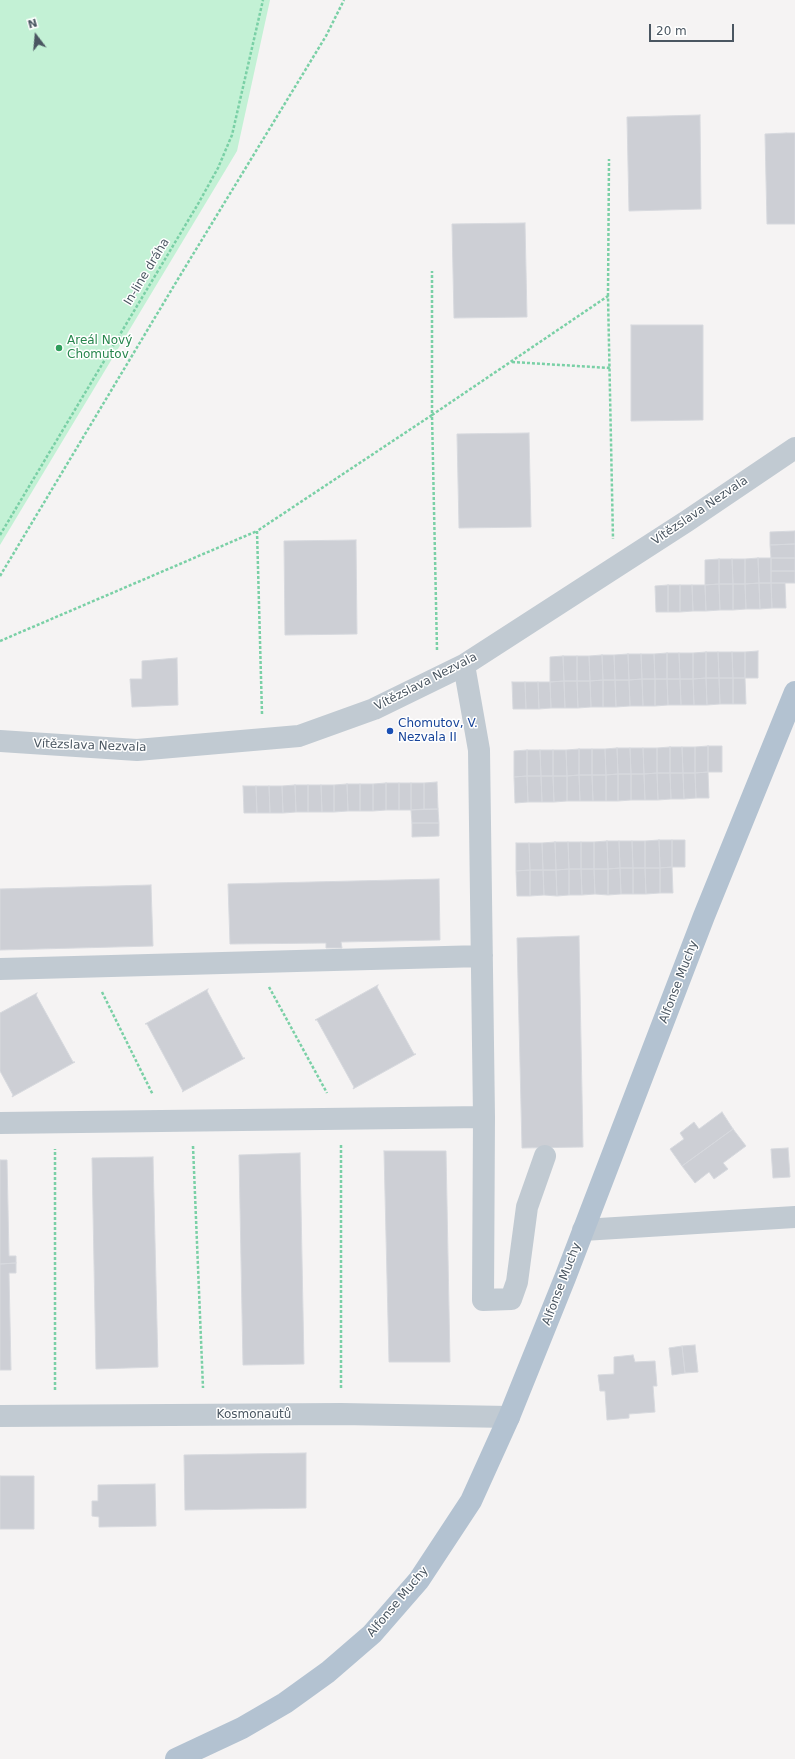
<!DOCTYPE html>
<html>
<head>
<meta charset="utf-8">
<style>
	body { margin:0 }
	#map { position:relative; width:795px; height:1759px; overflow:hidden; background:#f5f3f3; font-family:"DejaVu Sans",sans-serif }
	canvas { display:block }
	.north { position:absolute; left:16px; top:16px; width:40px; height:40px; -webkit-text-stroke:3px #fff; paint-order:stroke; rotate:344deg; font-size:11px; font-weight:700; line-height:16px; text-align:center; color:#4a5661 }
	.north::after { content:''; display:block; margin:auto; width:14px; height:18px; background:#4a5661; clip-path:polygon(50% 0,100% 100%,50% 72%,0 100%) }
	.scale { position:absolute; left:649px; top:24px; width:85px; height:18px; box-sizing:border-box; border:2px solid #4a5661; border-top:0; padding-left:5px; font-size:12px; line-height:14px; white-space:nowrap; color:#4a5661; -webkit-text-stroke:3px #fff; paint-order:stroke }
</style>
</head>
<body>
<div id="map">
<canvas width="795" height="1759"></canvas>
<div class="north">N</div>
<div class="scale">20 m</div>
</div>
<script>
const g = document.querySelector('canvas').getContext('2d');
g.lineJoin = 'round';
function fill(path, color) {
  g.fillStyle = color;
  g.fill(path, 'evenodd');
}
function shape(rows) {
  const path = new Path2D();
  for (const r of rows) {
    path.moveTo(r[0], r[1]);
    for (let i = 2; i < r.length; i += 2) path.lineTo(r[i], r[i + 1]);
  }
  return path;
}
function strokePath(path, color, width, dash) {
  g.strokeStyle = color;
  g.lineWidth = width;
  g.lineCap = dash ? 'butt' : 'round';
  g.setLineDash(dash || []);
  g.stroke(path);
}
function drawText(font, color, halo, rows, align = 'center') {
  g.font = font + ' "DejaVu Sans",sans-serif';
  g.lineWidth = 3;
  g.setLineDash([]);
  g.textBaseline = 'middle';
  g.strokeStyle = halo;
  g.fillStyle = color;
  for (const [text, x, y, turn = 0] of rows) {
    g.save();
    g.translate(x, y);
    g.rotate((+turn || 0) * Math.PI / 180);
    g.textAlign = isNaN(turn) ? turn : align;
    if (halo) g.strokeText(text, 0, 0);
    g.fillText(text, 0, 0);
    g.restore();
  }
}
const green = shape([
	[0,0,270,0,237,151,0,545]
]);
const building = shape([
	[700,115,701,209,629,211,627,117,700,115],
	[786,133,795,133,795,224,767,224,765,134,786,133],
	[525,223,527,317,454,318,452,224,525,223],
	[631,325,703,325,703,420,631,421,631,325],
	[529,433,531,527,459,528,457,434,529,433],
	[795,531,795,544,770,545,770,532,795,531],
	[356,540,357,634,285,635,284,541,356,540],
	[795,544,795,558,771,558,770,545,795,544],
	[758,558,759,583,745,584,745,559,758,558],
	[758,558,771,558,771,583,759,583,758,558],
	[771,558,795,558,795,571,771,571,771,558],
	[719,559,719,584,705,585,705,560,719,559],
	[719,559,732,559,733,584,719,584,719,559],
	[732,559,745,559,745,584,733,584,732,559],
	[771,571,795,571,795,583,771,583,771,571],
	[759,583,771,583,772,608,760,609,759,583],
	[759,583,760,609,746,609,745,584,759,583],
	[771,583,785,583,786,608,772,608,771,583],
	[719,584,733,584,733,610,720,610,719,584],
	[719,584,720,610,706,611,705,585,719,584],
	[733,584,745,584,746,609,733,610,733,584],
	[668,585,680,585,680,612,668,612,668,585],
	[668,585,668,612,656,612,655,586,668,585],
	[680,585,692,585,693,611,680,612,680,585],
	[692,585,705,585,706,611,693,611,692,585],
	[758,651,758,678,745,678,745,652,758,651],
	[706,652,718,652,719,678,706,678,706,652],
	[706,652,706,678,693,679,693,653,706,652],
	[718,652,732,652,733,678,719,678,718,652],
	[732,652,745,652,745,678,733,678,732,652],
	[667,653,679,653,680,679,667,679,667,653],
	[667,653,667,679,655,679,654,654,667,653],
	[679,653,693,653,693,679,680,679,679,653],
	[628,654,629,680,615,680,614,655,628,654],
	[628,654,641,654,642,679,629,680,628,654],
	[641,654,654,654,655,679,642,679,641,654],
	[602,655,614,655,615,680,603,680,602,655],
	[602,655,603,680,590,681,589,656,602,655],
	[563,656,577,656,577,681,564,681,563,656],
	[563,656,564,681,550,682,550,657,563,656],
	[577,656,589,656,590,681,577,681,577,656],
	[177,658,178,705,132,707,130,679,142,679,142,661,177,658],
	[706,678,719,678,720,704,707,705,706,678],
	[706,678,707,705,694,705,693,679,706,678],
	[719,678,733,678,733,704,720,704,719,678],
	[733,678,745,678,746,704,733,704,733,678],
	[642,679,655,679,655,706,643,706,642,679],
	[642,679,643,706,630,706,629,680,642,679],
	[655,679,667,679,668,705,655,706,655,679],
	[667,679,680,679,681,705,668,705,667,679],
	[680,679,693,679,694,705,681,705,680,679],
	[603,680,615,680,616,707,603,707,603,680],
	[603,680,603,707,591,707,590,681,603,680],
	[615,680,629,680,630,706,616,707,615,680],
	[564,681,577,681,578,708,565,708,564,681],
	[564,681,565,708,551,708,550,682,564,681],
	[577,681,590,681,591,707,578,708,577,681],
	[512,682,525,682,526,709,513,709,512,682],
	[525,682,538,682,539,709,526,709,525,682],
	[538,682,550,682,551,708,539,709,538,682],
	[708,746,708,772,695,773,695,747,708,746],
	[708,746,722,746,722,772,708,772,708,746],
	[670,747,670,773,657,773,657,748,670,747],
	[670,747,682,747,683,773,670,773,670,747],
	[682,747,695,747,695,773,683,773,682,747],
	[617,748,618,774,606,775,605,749,617,748],
	[617,748,630,748,631,774,618,774,617,748],
	[630,748,643,748,644,774,631,774,630,748],
	[643,748,657,748,657,773,644,774,643,748],
	[579,749,579,775,567,776,566,750,579,749],
	[579,749,592,749,592,775,579,775,579,749],
	[592,749,605,749,606,775,592,775,592,749],
	[527,750,540,750,541,776,527,776,527,750],
	[527,750,527,776,514,777,514,751,527,750],
	[540,750,553,750,553,776,541,776,540,750],
	[553,750,566,750,567,776,553,776,553,750],
	[708,772,709,798,696,798,695,773,708,772],
	[657,773,670,773,671,799,658,800,657,773],
	[657,773,658,800,645,800,644,774,657,773],
	[670,773,683,773,684,799,671,799,670,773],
	[683,773,695,773,696,798,684,799,683,773],
	[618,774,631,774,631,800,618,801,618,774],
	[618,774,618,801,606,801,606,775,618,774],
	[631,774,644,774,645,800,631,800,631,774],
	[579,775,592,775,593,801,580,801,579,775],
	[579,775,580,801,567,801,567,776,579,775],
	[592,775,606,775,606,801,593,801,592,775],
	[527,776,541,776,542,802,528,802,527,776],
	[527,776,528,802,515,803,514,777,527,776],
	[541,776,553,776,554,802,542,802,541,776],
	[553,776,567,776,567,801,554,802,553,776],
	[437,782,438,809,424,809,424,783,437,782],
	[386,783,399,783,399,810,386,810,386,783],
	[386,783,386,810,373,811,373,784,386,783],
	[399,783,411,783,411,810,399,810,399,783],
	[411,783,424,783,424,809,411,810,411,783],
	[347,784,360,784,360,811,348,811,347,784],
	[347,784,348,811,334,812,334,785,347,784],
	[360,784,373,784,373,811,360,811,360,784],
	[295,785,308,785,308,812,296,812,295,785],
	[295,785,296,812,283,813,282,786,295,785],
	[308,785,321,785,322,812,308,812,308,785],
	[321,785,334,785,334,812,322,812,321,785],
	[243,786,256,786,257,813,244,813,243,786],
	[256,786,269,786,270,813,257,813,256,786],
	[269,786,282,786,283,813,270,813,269,786],
	[438,809,439,823,412,823,411,810,438,809],
	[412,823,439,823,439,836,412,837,412,823],
	[659,840,660,868,645,868,645,841,659,840],
	[659,840,672,840,672,867,660,868,659,840],
	[672,840,685,840,685,867,672,867,672,840],
	[607,841,608,869,594,869,594,842,607,841],
	[607,841,619,841,620,868,608,869,607,841],
	[619,841,632,841,633,868,620,868,619,841],
	[632,841,645,841,645,868,633,868,632,841],
	[555,842,568,842,569,869,556,870,555,842],
	[555,842,556,870,543,870,542,843,555,842],
	[568,842,581,842,581,869,569,869,568,842],
	[581,842,594,842,594,869,581,869,581,842],
	[516,843,529,843,530,870,516,871,516,843],
	[529,843,542,843,543,870,530,870,529,843],
	[672,867,673,893,660,893,660,868,672,867],
	[620,868,633,868,633,894,621,894,620,868],
	[620,868,621,894,608,895,608,869,620,868],
	[633,868,645,868,646,894,633,894,633,868],
	[645,868,660,868,660,893,646,894,645,868],
	[569,869,581,869,582,895,569,895,569,869],
	[569,869,569,895,557,896,556,870,569,869],
	[581,869,594,869,595,894,582,895,581,869],
	[594,869,608,869,608,895,595,894,594,869],
	[530,870,543,870,544,895,530,896,530,870],
	[530,870,530,896,517,896,516,871,530,870],
	[543,870,556,870,557,896,544,895,543,870],
	[439,879,440,940,341,942,342,948,326,948,326,943,230,944,228,884,439,879],
	[151,885,153,946,0,950,0,889,151,885],
	[579,936,583,1147,522,1148,517,938,579,936],
	[378,985,377,987,414,1054,416,1054,353,1089,354,1087,317,1020,315,1020,378,985],
	[208,989,207,991,243,1058,245,1058,182,1092,183,1091,147,1024,145,1024,208,989],
	[37,993,36,995,73,1062,75,1062,12,1097,13,1095,0,1071,0,1013,37,993],
	[722,1112,733,1129,682,1166,670,1149,684,1139,680,1133,694,1122,699,1129,722,1112],
	[733,1129,746,1146,723,1163,728,1169,714,1179,709,1172,695,1183,682,1166,733,1129],
	[788,1148,790,1177,773,1178,771,1149,788,1148],
	[384,1151,446,1151,450,1362,389,1362,384,1151],
	[300,1153,304,1364,243,1365,239,1155,300,1153],
	[153,1157,158,1367,96,1369,92,1158,153,1157],
	[0,1160,7,1160,9,1256,16,1256,16,1263,0,1264,0,1160],
	[16,1263,16,1273,9,1273,11,1370,0,1370,0,1264,16,1263],
	[695,1345,698,1372,685,1373,682,1346,695,1345],
	[682,1346,685,1373,672,1375,669,1348,682,1346],
	[633,1355,635,1362,655,1361,657,1386,653,1386,655,1412,629,1414,629,1418,607,1420,605,1391,600,1391,598,1375,614,1374,614,1357,633,1355],
	[306,1453,306,1508,185,1510,184,1455,306,1453],
	[0,1476,34,1476,34,1529,0,1529,0,1476],
	[155,1484,156,1526,99,1527,99,1517,92,1516,92,1501,98,1501,98,1485,155,1484]
]);
const path = shape([
	[608,296,609,159],
	[512,362,610,368],
	[0,535,198,204,218,168,232,135,263,0],
	[0,576,178,279,326,36,344,0],
	[0,641,257,531],
	[437,650,432,415,608,296,613,539],
	[262,714,257,531,432,415,432,271],
	[269,987,327,1093],
	[102,992,153,1095],
	[341,1145,341,1388],
	[193,1146,203,1388],
	[55,1390,55,1149]
]);
const minor = shape([
	[464,665,479,750,484,1117,483,1300,511,1299,517,1282,527,1207,545,1156],
	[0,741,137,750,299,736,374,709,464,665,687,521,795,448],
	[0,969,482,956],
	[0,1123,484,1117],
	[583,1230,795,1217],
	[0,1416,341,1414,509,1417]
]);
const major = shape([
	[176,1759,242,1728,285,1703,328,1672,372,1634,419,1580,471,1501,509,1417,565,1278,704,916,795,692]
]);
const markers = [
	[59,348,4,"#2e9e5b"],
	[390,731,4,"#1a4fb4"]
];
const streetNames = [
	["In-line dráha",147,272,-59],
	["Vítězslava Nezvala",700,511,-34],
	["Vítězslava Nezvala",426,682,-27],
	["Vítězslava Nezvala",90,746,2],
	["Alfonse Muchy",679,982,-69],
	["Alfonse Muchy",562,1284,-69],
	["Kosmonautů",254,1415],
	["Alfonse Muchy",398,1602,-50]
];
const leisureNames = [
	["Areál Nový",67,341],
	["Chomutov",67,355]
];
const transitNames = [
	["Chomutov, V.",398,724],
	["Nezvala II",398,738]
];
fill(green, '#c3f1d5');
fill(building, '#cdcfd5');
strokePath(building, '#d7d9de', 1);
strokePath(path, '#7ad0a6', 2.5, [3, 2]);
strokePath(minor, '#c1cad2', 22);
strokePath(major, '#b3c2d1', 22);
for (const [x, y, r, color] of markers) {
  const dot = new Path2D();
  dot.arc(x, y, r, 0, 2 * Math.PI);
  g.fillStyle = color;
  g.fill(dot);
  strokePath(dot, '#fff', 1.5);
}
drawText('12px', '#4a5661', '#fff', streetNames);
drawText('12px', '#27864d', '#fff', leisureNames, 'left');
drawText('12px', '#164399', '#fff', transitNames, 'left');
</script>
</body>
</html>
